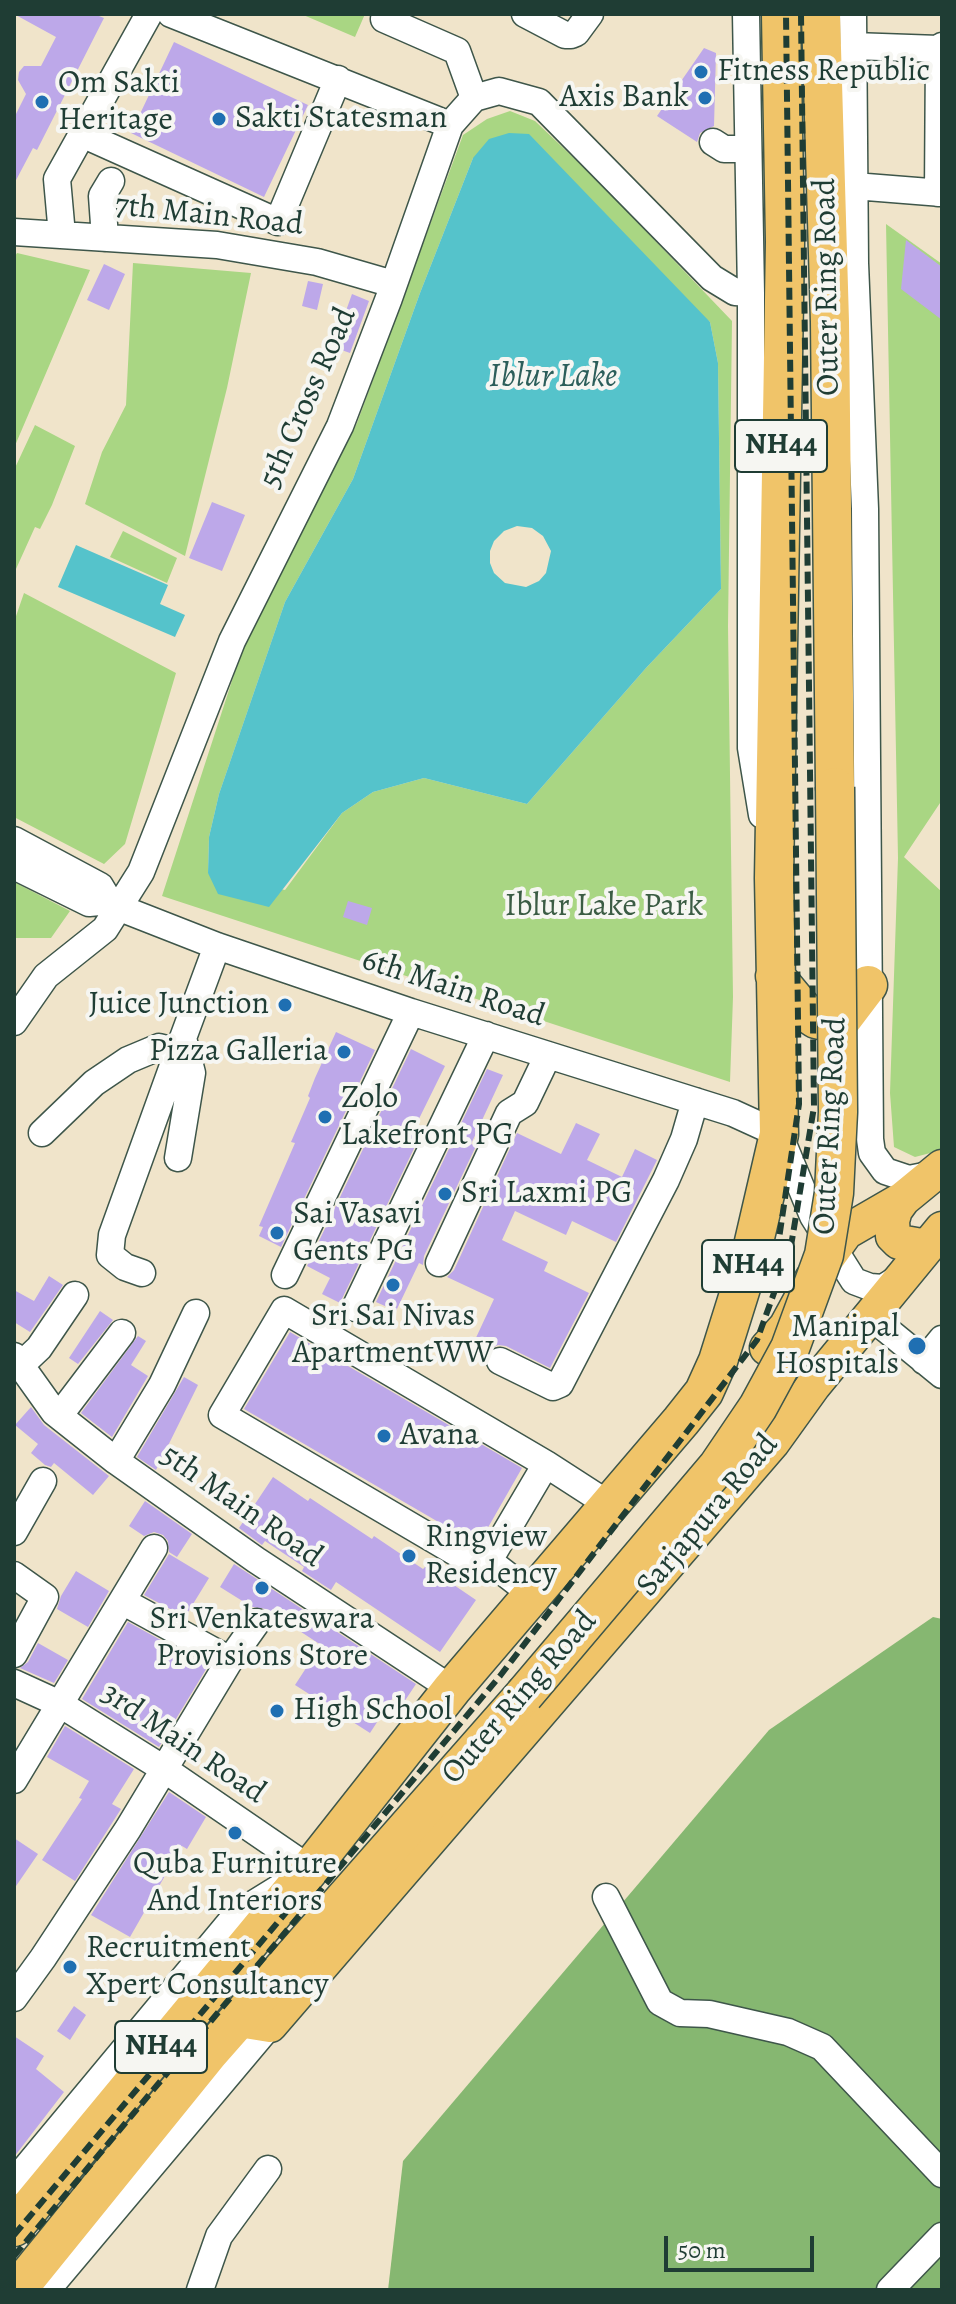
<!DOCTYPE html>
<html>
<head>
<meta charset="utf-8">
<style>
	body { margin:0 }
	#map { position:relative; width:956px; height:2304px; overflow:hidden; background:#f0e4ca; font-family:Alegreya,serif }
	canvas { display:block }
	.frame { position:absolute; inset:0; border:16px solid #1f3d34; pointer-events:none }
	.scale { position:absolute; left:664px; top:2236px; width:150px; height:36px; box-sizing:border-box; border:4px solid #1f3d34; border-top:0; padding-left:10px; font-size:24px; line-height:28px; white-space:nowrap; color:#1f3d34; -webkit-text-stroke:6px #f6f6f2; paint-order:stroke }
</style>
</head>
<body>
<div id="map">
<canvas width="956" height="2304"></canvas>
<div class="frame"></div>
<div class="scale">50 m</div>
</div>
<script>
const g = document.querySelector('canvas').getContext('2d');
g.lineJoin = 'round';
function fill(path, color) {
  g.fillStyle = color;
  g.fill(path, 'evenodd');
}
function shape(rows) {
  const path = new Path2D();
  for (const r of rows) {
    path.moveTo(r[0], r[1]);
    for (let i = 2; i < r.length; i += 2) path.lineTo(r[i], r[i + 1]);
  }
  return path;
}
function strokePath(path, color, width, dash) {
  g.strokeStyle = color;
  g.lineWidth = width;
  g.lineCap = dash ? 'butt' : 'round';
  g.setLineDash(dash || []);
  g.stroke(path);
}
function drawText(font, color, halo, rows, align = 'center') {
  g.font = font + ' Alegreya,serif';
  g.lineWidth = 8;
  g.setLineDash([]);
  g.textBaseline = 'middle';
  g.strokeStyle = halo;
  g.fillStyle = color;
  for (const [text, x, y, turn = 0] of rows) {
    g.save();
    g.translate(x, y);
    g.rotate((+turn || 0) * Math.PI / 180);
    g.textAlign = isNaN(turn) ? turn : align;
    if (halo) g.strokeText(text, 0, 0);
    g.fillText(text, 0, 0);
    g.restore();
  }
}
const green = shape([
	[301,14,365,14,355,37],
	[510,111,535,121,597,180,732,321,728,626,733,997,730,1082,162,896,242,650,357,423,463,135,487,119],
	[473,158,710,322,718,363,721,589,646,668,527,804,424,778,373,792,342,813,285,890,208,873,209,837,219,794,285,602,353,479,420,293],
	[886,224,942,264,942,800,904,857,942,892,942,1147,938,1151,915,1157,894,1147,890,1093,898,858],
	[17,253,90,270,14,448,14,258],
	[133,263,251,273,227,388,185,556,85,504,102,452,126,405],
	[35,425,75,446,52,505,40,529,35,527,16,569,14,470],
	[123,531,177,558,167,583,110,557],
	[24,593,176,673,125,844,104,864,14,817,14,622],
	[14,882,70,911,51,938,14,938]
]);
const forest = shape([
	[933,1617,942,1619,942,2290,388,2290,403,2161,769,1730]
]);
const water = shape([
	[509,133,529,134,710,322,718,363,721,589,646,668,527,804,424,778,373,792,342,813,269,907,218,894,208,873,209,837,219,794,285,602,353,479,420,293,473,158,489,139],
	[517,526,532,528,543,536,551,551,546,573,539,581,526,587,505,583,494,573,490,563,490,551,494,541,504,531],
	[76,545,168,585,160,604,185,615,175,637,58,587]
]);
const building = shape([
	[14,14,94,14,104,18,37,150,33,148,14,184,14,118,26,94,18,80,19,72,24,66,41,66,56,37],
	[174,42,308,105,264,197,131,133],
	[704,48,716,53,714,126,700,133,697,142,657,116],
	[906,240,942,267,942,320,901,289],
	[104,264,125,274,109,310,87,300],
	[308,281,323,284,317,310,302,306],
	[352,294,369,301,350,353,333,347],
	[212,502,245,515,222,571,189,558],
	[348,901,372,908,367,925,343,917],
	[336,1032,375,1050,281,1247,259,1236,263,1227,259,1226,295,1143,291,1142,310,1098,308,1096,315,1078],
	[411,1049,445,1066,411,1135,419,1138,340,1303,322,1294,330,1278,307,1266],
	[487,1069,503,1075,471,1144,476,1146,424,1256,423,1265,419,1263,396,1311,376,1302],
	[576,1123,600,1134,587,1160,622,1177,635,1149,657,1160,616,1242,572,1221,566,1235,515,1211,502,1240,548,1262,544,1271,589,1293,550,1368,506,1346,498,1345,490,1349,474,1342,494,1299,447,1277,454,1270,517,1133,561,1154],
	[49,1276,63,1285,30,1332,14,1322,14,1290,34,1301],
	[100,1311,113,1320,78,1364,69,1358],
	[290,1332,522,1468,478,1545,244,1409],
	[138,1336,146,1341,131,1365,148,1376,112,1437,81,1413],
	[184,1377,198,1385,156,1470,137,1457],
	[31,1407,44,1425,109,1476,93,1495,54,1463,51,1467,45,1465,31,1453,38,1444,15,1425],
	[273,1477,308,1501,310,1498,372,1539,374,1536,423,1569,426,1566,476,1600,440,1652,336,1582,331,1590,302,1571,304,1567,265,1541,262,1545,239,1528],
	[145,1501,192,1534,177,1557,169,1552,168,1541,163,1535,154,1532,144,1536,129,1526],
	[169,1554,209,1578,185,1617,144,1595],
	[234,1564,416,1684,404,1702,394,1696,370,1733,295,1685,321,1645,266,1609,252,1607,220,1587],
	[76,1571,109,1591,88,1627,57,1609,61,1596],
	[128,1622,208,1666,159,1747,82,1699],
	[38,1643,68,1660,54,1683,20,1668,28,1662],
	[65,1726,134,1769,112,1804,121,1809,75,1881,42,1860,82,1799,79,1798,89,1781,47,1757],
	[169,1792,206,1817,187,1849,182,1846,130,1937,91,1915],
	[14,1838,38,1854,14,1889],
	[74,2006,86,2015,70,2040,57,2031],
	[14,2036,44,2056,36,2069,64,2092,14,2157]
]);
const minor = shape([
	[171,14,450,125],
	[386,14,384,19,457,51,474,98],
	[525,14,565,35,571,35,576,33,590,14],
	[746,14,751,293,751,748,762,815],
	[853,14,855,263,865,509,870,1139,872,1153,885,1171,909,1179,934,1174],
	[853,46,939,49,942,46],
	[84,135,278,222,338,79],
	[713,142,724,149,748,149],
	[854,186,942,193],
	[938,193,939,49],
	[14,232,217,245,317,262,393,284],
	[62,235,57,179,149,14],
	[105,238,102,196,111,181],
	[14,840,100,886,109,901,120,908,217,946,411,1012,733,1113,779,1134,813,1216,854,1281,870,1287,883,1288,902,1276],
	[14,866,89,903,109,901],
	[14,1022,46,976,105,929,141,872,232,641,340,426,389,298,450,125,474,98,499,91,539,102,712,278,735,292,751,293],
	[42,1133,94,1083,128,1060,159,1047,179,1052],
	[178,1158,192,1073,183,1038,217,946],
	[439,1263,509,1113,525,1103,548,1055],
	[142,1273,125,1267,110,1255,112,1235,183,1038],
	[285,1275,411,1012],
	[355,1308,486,1035],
	[870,1316,942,1375],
	[14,1356,54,1412,116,1461,256,1560,452,1689],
	[500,1361,553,1387,560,1384,666,1180,684,1139,695,1101],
	[924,1361,942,1339],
	[21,1365,39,1348,75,1295],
	[59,1416,122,1333],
	[116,1461,162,1385,196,1313],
	[546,1464,484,1569,222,1415,284,1310,546,1464,611,1506],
	[14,1532,43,1481],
	[489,1561,533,1595],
	[14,1575,45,1597,14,1654],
	[122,1601,230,1660],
	[14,1683,60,1704,164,1769,310,1869,237,1914,14,2182],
	[14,1780,154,1548],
	[606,1897,660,2002,680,2013,709,2014,788,2032,822,2047,942,2174],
	[14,1998,43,1958,128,1829,230,1660,257,1622],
	[47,2290,270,2025],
	[200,2290,219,2236,268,2169],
	[890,2290,942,2236]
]);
const major = shape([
	[903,1199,895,1210,892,1221,893,1236,899,1242,927,1247],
	[767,1348,786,1327,812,1279,846,1232,903,1199,942,1167],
	[239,2020,270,2025,772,1443,813,1386,942,1229]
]);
const highway = shape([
	[821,14,830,322,835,787],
	[775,976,804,1011,816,1019,829,1022,843,1018,868,985],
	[14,2227,310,1869,452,1689,681,1421,704,1392,718,1361,750,1259,779,1134,774,878,785,242,781,14],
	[17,2290,208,2054,524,1695]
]);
const rail = shape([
	[777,1252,799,1104,786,14],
	[14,2235,289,1909],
	[14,2256,500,1676,757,1340,791,1246,814,1107,801,14]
]);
const highwayBridge = shape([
	[524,1695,718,1466,758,1407,790,1348,824,1255,834,1193,838,1112,835,787]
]);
const markers = [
	[701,72,8,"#1f6fb2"],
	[705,98,8,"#1f6fb2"],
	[42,102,8,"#1f6fb2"],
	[219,119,8,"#1f6fb2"],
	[285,1005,8,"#1f6fb2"],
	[344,1052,8,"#1f6fb2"],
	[325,1117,8,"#1f6fb2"],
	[445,1194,8,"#1f6fb2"],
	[277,1233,8,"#1f6fb2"],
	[393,1285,8,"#1f6fb2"],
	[917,1346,10,"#1f6fb2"],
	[384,1436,8,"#1f6fb2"],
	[409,1556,8,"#1f6fb2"],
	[262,1588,8,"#1f6fb2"],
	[277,1711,8,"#1f6fb2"],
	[235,1833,8,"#1f6fb2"],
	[70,1967,8,"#1f6fb2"]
];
const shields = [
	[781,446,92],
	[748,1266,92],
	[161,2047,92]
];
const shieldNames = [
	["NH44",781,446],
	["NH44",748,1266],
	["NH44",161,2047]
];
const poiNames = [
	["Fitness Republic",717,72],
	["Om Sakti",58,84],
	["Heritage",58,121],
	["Axis Bank",689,98,"right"],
	["Sakti Statesman",235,119],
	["Juice Junction",269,1005,"right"],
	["Pizza Galleria",328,1052,"right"],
	["Zolo",341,1099],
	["Lakefront PG",341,1136],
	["Sri Laxmi PG",461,1194],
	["Sai Vasavi",293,1215],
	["Gents PG",293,1252],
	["Sri Sai Nivas",393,1317,"center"],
	["ApartmentWW",393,1354,"center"],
	["Manipal",899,1328,"right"],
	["Hospitals",899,1365,"right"],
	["Avana",400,1436],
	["Ringview",425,1538],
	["Residency",425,1575],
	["Sri Venkateswara",262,1620,"center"],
	["Provisions Store",262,1657,"center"],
	["High School",293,1711],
	["Quba Furniture",235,1865,"center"],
	["And Interiors",235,1902,"center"],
	["Recruitment",86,1949],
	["Xpert Consultancy",86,1986]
];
const streetNames = [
	["7th Main Road",209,216,6],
	["Outer Ring Road",828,287,-91],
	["5th Cross Road",309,398,-66],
	["6th Main Road",453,989,18],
	["Outer Ring Road",831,1126,-87],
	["5th Main Road",241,1507,35],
	["Sarjapura Road",708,1516,-50],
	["Outer Ring Road",520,1698,-49],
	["3rd Main Road",183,1744,34]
];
const parkNames = [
	["Iblur Lake Park",604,907]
];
const waterNames = [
	["Iblur Lake",553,378]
];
fill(green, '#a9d683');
fill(forest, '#86b771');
fill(water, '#55c3cb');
fill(building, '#bda8e9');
strokePath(minor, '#3e564a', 29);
strokePath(major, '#3e564a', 37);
strokePath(highway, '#3e564a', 41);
strokePath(minor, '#fff', 26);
strokePath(major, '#f0c469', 34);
strokePath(highway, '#f0c469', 38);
strokePath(rail, '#1f3d34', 6, [12, 6]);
strokePath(highwayBridge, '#3e564a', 41, []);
strokePath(highwayBridge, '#f0c469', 38);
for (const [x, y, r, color] of markers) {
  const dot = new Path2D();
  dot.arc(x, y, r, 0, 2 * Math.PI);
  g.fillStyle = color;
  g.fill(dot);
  strokePath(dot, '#f6f6f2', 3);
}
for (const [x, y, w] of shields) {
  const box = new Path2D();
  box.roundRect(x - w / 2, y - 26, w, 52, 6);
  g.fillStyle = '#f6f6f2';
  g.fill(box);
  strokePath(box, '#1f3d34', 2);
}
drawText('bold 30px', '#1f3d34', null, shieldNames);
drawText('32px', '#1f3d34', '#f6f6f2', poiNames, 'left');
drawText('32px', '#1f3d34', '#f6f6f2', streetNames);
drawText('32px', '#3b5c44', '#f6f6f2', parkNames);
drawText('italic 34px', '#2c5e5a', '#f6f6f2', waterNames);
</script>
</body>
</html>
